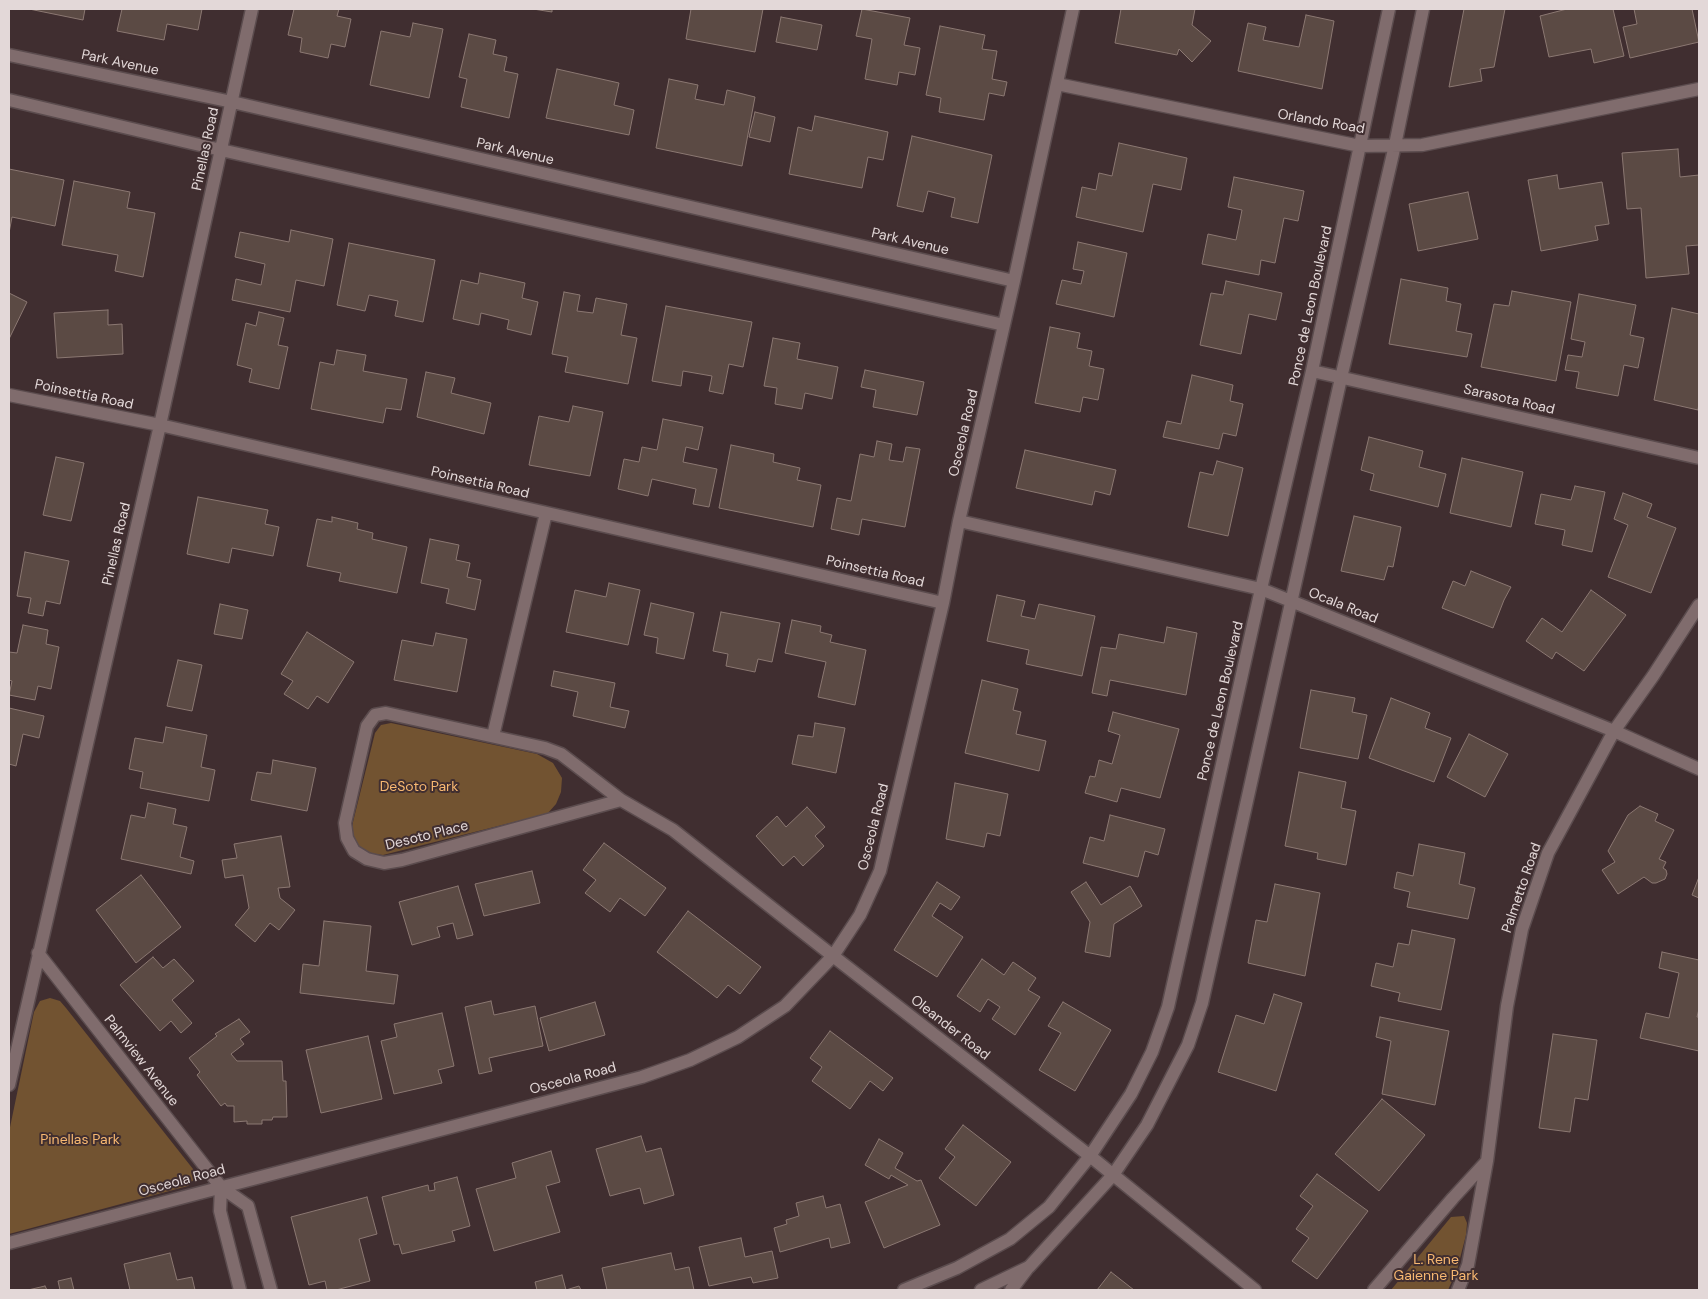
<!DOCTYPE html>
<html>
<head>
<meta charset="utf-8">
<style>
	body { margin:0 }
	#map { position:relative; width:1708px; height:1299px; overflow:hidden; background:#402e30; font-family:"DM Sans",sans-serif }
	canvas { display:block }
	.frame { position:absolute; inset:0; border:10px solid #e3d8d8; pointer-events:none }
</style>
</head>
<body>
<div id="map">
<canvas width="1708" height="1299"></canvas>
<div class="frame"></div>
</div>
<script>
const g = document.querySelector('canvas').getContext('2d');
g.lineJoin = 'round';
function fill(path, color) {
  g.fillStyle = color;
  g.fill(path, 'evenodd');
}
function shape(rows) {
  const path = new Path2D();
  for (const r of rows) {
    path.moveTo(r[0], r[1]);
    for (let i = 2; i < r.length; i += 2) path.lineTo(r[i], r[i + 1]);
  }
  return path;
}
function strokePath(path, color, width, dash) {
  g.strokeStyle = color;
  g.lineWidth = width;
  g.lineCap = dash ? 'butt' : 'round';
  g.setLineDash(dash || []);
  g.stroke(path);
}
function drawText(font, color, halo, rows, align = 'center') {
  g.font = font + ' "DM Sans",sans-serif';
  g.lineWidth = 4;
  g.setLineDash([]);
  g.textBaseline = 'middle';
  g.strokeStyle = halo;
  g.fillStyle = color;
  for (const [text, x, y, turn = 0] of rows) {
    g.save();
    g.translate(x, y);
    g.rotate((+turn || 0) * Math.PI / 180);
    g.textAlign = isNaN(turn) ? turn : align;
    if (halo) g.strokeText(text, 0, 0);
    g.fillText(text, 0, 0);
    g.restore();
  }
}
const green = shape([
	[391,723,537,754,553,763,562,778,561,792,556,804,548,813,530,818,383,855,374,854,364,850,356,844,352,832,353,822,375,733,381,725],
	[50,998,60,1001,66,1008,193,1169,196,1177,188,1186,9,1234,9,1132,34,1012,40,1001],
	[1464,1216,1467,1223,1466,1235,1457,1270,1448,1290,1391,1290,1451,1217]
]);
const building = shape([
	[29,9,85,9,83,20,29,9],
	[122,9,202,9,198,30,167,24,164,40,117,31,122,9],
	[294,9,339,9,337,16,351,19,345,47,331,44,328,58,300,52,302,38,288,35,294,9],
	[533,9,552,9,552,12,533,9],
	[691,9,763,9,755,52,686,39,691,9],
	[862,9,910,18,904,45,920,48,915,75,899,72,897,85,865,79,872,39,856,36,862,9],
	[1121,9,1195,9,1192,25,1211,41,1192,62,1179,49,1177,55,1115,43,1121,9],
	[1464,9,1505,9,1494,67,1480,69,1482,81,1449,87,1464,9],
	[1567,9,1613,9,1624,56,1594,63,1591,49,1549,57,1540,16,1567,9],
	[1634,9,1692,9,1699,42,1630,58,1623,27,1637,24,1634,9],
	[1306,15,1334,21,1322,89,1238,71,1248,23,1266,27,1263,40,1299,47,1306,15],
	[781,17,822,25,817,50,776,42,781,17],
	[413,23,443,29,429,98,370,85,381,31,410,37,413,23],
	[940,26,985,35,982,49,997,51,992,79,1007,82,1004,96,989,93,984,120,939,112,941,98,926,95,940,26],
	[469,34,496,40,493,54,507,57,504,71,518,74,509,118,461,107,467,79,459,77,469,34],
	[557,69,619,83,614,105,634,110,629,135,546,118,557,69],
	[669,79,698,85,695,99,724,105,727,90,755,97,742,166,656,148,669,79],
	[755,112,775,117,770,142,749,137,755,112],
	[815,116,888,132,883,160,868,157,862,188,789,174,798,127,812,131,815,116],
	[912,136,992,155,978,223,951,217,955,198,928,191,923,212,897,206,912,136],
	[1119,143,1187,158,1181,190,1153,184,1143,232,1076,217,1082,187,1096,190,1099,173,1112,176,1119,143],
	[1678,149,1680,177,1699,175,1699,245,1686,246,1689,274,1646,278,1641,208,1627,209,1622,153,1678,149],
	[9,169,64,180,55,226,12,217,9,233,9,169],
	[1557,175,1559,189,1602,182,1609,224,1595,226,1598,240,1541,251,1528,180,1557,175],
	[1234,177,1304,191,1298,221,1284,218,1275,263,1261,260,1259,275,1202,264,1208,234,1236,240,1242,210,1228,207,1234,177],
	[74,181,130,192,127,208,155,213,143,277,115,271,118,255,62,245,74,181],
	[1468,192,1478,239,1418,251,1409,204,1468,192],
	[291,230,333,239,324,286,296,280,290,312,232,300,236,279,261,285,265,264,235,257,240,232,289,242,291,230],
	[1078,242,1127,253,1114,317,1056,304,1062,280,1081,284,1084,271,1073,269,1078,242],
	[349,243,435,260,423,322,395,316,398,301,369,295,365,311,337,305,349,243],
	[480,273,525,283,522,298,538,302,531,335,507,329,509,320,481,313,479,325,453,319,461,280,478,284,480,273],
	[1401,279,1448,288,1446,301,1461,304,1456,331,1472,334,1467,357,1389,344,1401,279],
	[1226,281,1282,293,1276,320,1249,314,1241,354,1200,345,1211,293,1223,295,1226,281],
	[1512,291,1571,302,1556,381,1481,367,1494,304,1509,306,1512,291],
	[564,292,580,295,577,311,593,313,596,298,627,304,621,335,637,338,628,384,565,372,568,357,552,354,564,292],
	[9,293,27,302,9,339,9,293],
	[1579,294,1636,305,1630,335,1644,338,1638,368,1624,365,1618,396,1576,388,1579,372,1565,370,1568,355,1582,357,1585,342,1571,339,1579,294],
	[666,306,752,322,743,367,729,364,723,394,709,391,712,376,683,371,681,386,652,381,666,306],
	[1672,308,1699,314,1699,403,1698,410,1654,400,1672,308],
	[108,310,108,325,122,324,123,354,57,358,54,313,108,310],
	[259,312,284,318,278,345,288,347,279,389,249,382,252,369,237,365,246,323,256,326,259,312],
	[1050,327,1080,333,1077,348,1092,351,1089,366,1104,369,1098,400,1083,397,1080,412,1035,403,1050,327],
	[773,338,800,343,797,359,838,367,832,399,805,393,802,409,775,404,777,388,764,386,773,338],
	[337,350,366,355,363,371,407,379,401,410,386,408,383,423,311,409,320,362,334,365,337,350],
	[865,370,924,382,917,415,873,407,876,390,861,387,865,370],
	[426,372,455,378,451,393,491,403,484,434,417,417,426,372],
	[1192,375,1233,385,1230,401,1243,404,1236,436,1223,433,1219,449,1163,437,1167,421,1181,424,1192,375],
	[573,406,603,412,590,476,529,465,539,416,569,422,573,406],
	[663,419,703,427,698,450,686,447,683,462,717,469,709,507,693,504,696,489,652,479,648,496,618,489,624,459,639,462,642,447,657,450,663,419],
	[1369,437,1423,451,1419,467,1446,474,1438,507,1370,490,1374,474,1361,470,1369,437],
	[877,441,892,444,889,460,903,462,906,447,920,449,905,527,862,519,859,535,831,529,837,498,851,501,860,454,874,457,877,441],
	[731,445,774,454,773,462,800,468,797,480,821,485,813,527,719,508,731,445],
	[1025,450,1116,470,1110,495,1095,491,1092,505,1016,488,1025,450],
	[56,457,84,463,71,521,43,515,56,457],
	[1462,458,1523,472,1511,527,1450,513,1462,458],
	[1217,461,1243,468,1228,536,1188,527,1200,472,1213,475,1217,461],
	[1575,486,1605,492,1592,552,1562,545,1565,530,1535,524,1541,494,1571,500,1575,486],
	[1623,493,1652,504,1647,517,1676,528,1651,593,1608,577,1628,525,1614,519,1623,493],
	[198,497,268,510,265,524,279,527,273,556,232,548,229,563,187,554,198,497],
	[1354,516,1401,527,1393,567,1388,566,1384,580,1341,571,1354,516],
	[332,517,358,523,357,529,373,533,372,539,407,547,397,593,339,581,341,573,307,566,317,519,332,522,332,517],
	[430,539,459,545,456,560,470,563,467,577,481,580,475,610,446,603,449,589,421,583,430,539],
	[25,552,69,561,60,604,46,601,43,616,28,613,31,598,17,596,25,552],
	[1471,571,1511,587,1504,600,1493,628,1442,608,1453,581,1465,586,1471,571],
	[609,583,640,590,628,645,566,632,575,590,606,597,609,583],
	[1591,590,1626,615,1584,671,1556,652,1552,659,1526,641,1542,618,1562,632,1591,590],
	[997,595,1025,601,1021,616,1035,619,1039,604,1095,616,1082,676,1026,664,1029,650,987,641,997,595],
	[651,603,694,613,684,659,656,653,658,638,644,635,651,603],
	[220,604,248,610,242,639,214,634,220,604],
	[721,612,780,623,772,662,758,659,755,672,726,666,728,654,713,651,721,612],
	[792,620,821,626,820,632,832,635,830,642,866,650,855,705,818,697,826,662,785,653,792,620],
	[23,625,48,630,46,644,59,647,51,689,38,686,35,700,9,695,12,681,9,680,9,652,17,653,23,625],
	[1167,627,1197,633,1186,695,1110,680,1107,696,1092,693,1101,647,1116,649,1119,634,1164,643,1167,627],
	[307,632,354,662,328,703,317,696,308,709,284,694,293,681,281,674,307,632],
	[436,633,467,639,457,692,394,680,402,640,433,646,436,633],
	[178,660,202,665,192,711,167,706,178,660],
	[554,671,615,683,610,707,629,711,625,728,573,716,578,692,551,686,554,671],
	[982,680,1018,689,1013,710,1021,712,1016,734,1046,741,1039,771,965,753,982,680],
	[1311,690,1355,698,1352,712,1367,715,1358,759,1300,748,1311,690],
	[1391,698,1430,713,1425,728,1451,738,1434,782,1369,758,1391,698],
	[9,708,44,716,39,738,23,734,16,766,9,764,9,708],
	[1113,712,1179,729,1160,798,1121,788,1117,802,1085,793,1090,776,1095,777,1099,760,1112,764,1120,735,1108,731,1113,712],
	[815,723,845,728,836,773,792,764,798,735,813,737,815,723],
	[166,727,207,735,201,767,215,770,209,801,140,788,143,772,129,769,135,738,163,743,166,727],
	[1469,734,1508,754,1485,797,1447,777,1469,734],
	[273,760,316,768,307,811,251,800,257,772,271,774,273,760],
	[1299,772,1346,782,1341,808,1356,811,1346,865,1317,859,1318,853,1285,846,1299,772],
	[955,783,1008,794,1000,836,987,833,984,847,946,839,955,783],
	[148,803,176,809,173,824,187,827,180,857,194,861,191,874,121,859,131,815,145,818,148,803],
	[1640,806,1658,814,1655,821,1674,830,1659,859,1666,862,1663,868,1666,870,1667,874,1665,879,1656,883,1652,883,1644,877,1618,894,1602,870,1615,862,1608,851,1628,815,1640,806],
	[807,807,825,827,815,836,824,846,803,866,794,856,783,866,756,836,777,816,786,827,807,807],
	[1110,815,1165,829,1158,855,1145,851,1138,877,1083,863,1090,837,1104,841,1110,815],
	[281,836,290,887,278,888,280,898,295,910,279,930,270,923,255,942,235,925,249,908,243,875,225,878,222,860,237,858,234,844,281,836],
	[604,843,666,888,645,916,620,898,610,912,585,893,596,880,583,870,604,843],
	[1419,844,1465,853,1459,884,1475,888,1468,919,1407,907,1410,892,1394,888,1397,872,1413,876,1419,844],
	[532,871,540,903,484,916,475,884,532,871],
	[141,875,181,927,136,963,96,910,141,875],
	[1699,877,1699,898,1692,895,1699,877],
	[937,882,960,897,951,910,940,903,932,916,963,937,937,977,894,950,937,882],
	[1086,882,1101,905,1130,886,1142,906,1114,924,1110,957,1085,952,1090,922,1071,892,1086,882],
	[1275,884,1320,893,1305,976,1248,963,1256,920,1267,922,1275,884],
	[458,886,473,935,457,939,453,923,437,927,440,937,412,945,399,902,458,886],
	[688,911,761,967,740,994,728,985,717,998,657,952,688,911],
	[324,921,371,926,366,971,398,975,394,1004,300,993,303,964,319,966,324,921],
	[1412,930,1455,939,1441,1010,1398,1001,1400,993,1371,986,1376,963,1393,967,1398,943,1409,945,1412,930],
	[1662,952,1699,960,1699,1009,1697,1017,1699,1017,1699,1051,1640,1038,1646,1013,1669,1018,1679,973,1659,968,1662,952],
	[153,957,163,968,174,959,194,981,172,1000,192,1023,181,1033,171,1021,160,1031,120,985,153,957],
	[982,959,1004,975,1013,962,1036,978,1028,990,1040,997,1015,1035,992,1019,1000,1007,988,999,980,1012,957,996,982,959],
	[1274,994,1302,1003,1276,1091,1218,1072,1236,1015,1264,1024,1274,994],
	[491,1001,494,1015,535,1006,543,1046,489,1058,492,1071,479,1074,465,1007,491,1001],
	[595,1002,605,1035,549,1051,540,1018,595,1002],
	[1063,1002,1111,1030,1075,1091,1039,1070,1061,1033,1048,1026,1063,1002],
	[442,1013,454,1066,438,1070,442,1083,394,1094,381,1041,397,1037,394,1024,442,1013],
	[1380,1017,1449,1031,1435,1105,1382,1094,1391,1041,1376,1037,1380,1017],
	[239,1019,250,1032,240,1039,244,1044,231,1054,237,1061,282,1061,283,1081,286,1081,287,1117,273,1117,272,1120,262,1120,262,1124,247,1124,247,1121,234,1122,234,1106,227,1106,225,1103,221,1106,197,1075,200,1072,189,1058,217,1036,215,1034,239,1019],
	[830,1031,893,1078,883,1091,870,1081,850,1109,812,1081,822,1067,810,1058,830,1031],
	[1553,1034,1597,1040,1588,1100,1575,1098,1570,1132,1539,1128,1553,1034],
	[368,1036,382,1099,321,1113,306,1050,368,1036],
	[1382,1099,1425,1135,1379,1191,1335,1154,1382,1099],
	[963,1125,1011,1162,976,1206,939,1178,955,1157,945,1149,963,1125],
	[641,1136,646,1152,661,1148,674,1195,644,1204,640,1188,610,1196,596,1149,641,1136],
	[879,1139,903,1153,895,1168,917,1181,921,1180,940,1225,884,1248,865,1202,908,1185,891,1175,889,1179,865,1165,879,1139],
	[551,1151,560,1182,546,1186,560,1232,494,1251,476,1189,516,1178,512,1163,551,1151],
	[1317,1174,1368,1211,1317,1279,1292,1261,1309,1238,1296,1229,1313,1206,1300,1196,1317,1174],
	[457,1177,470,1226,452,1231,455,1241,402,1254,399,1244,394,1245,382,1197,428,1185,429,1191,435,1190,434,1183,457,1177],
	[823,1196,826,1208,840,1204,850,1243,831,1248,829,1238,780,1252,774,1228,787,1224,786,1220,799,1216,796,1203,823,1196],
	[367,1197,377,1234,359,1239,370,1281,336,1290,327,1290,325,1281,309,1285,291,1217,367,1197],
	[741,1238,745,1257,772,1251,778,1278,753,1283,751,1277,709,1286,699,1247,741,1238],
	[170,1253,177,1280,192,1277,195,1290,130,1290,124,1264,170,1253],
	[671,1253,675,1270,689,1267,694,1290,607,1290,602,1268,671,1253],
	[1111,1272,1134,1290,1097,1290,1111,1272],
	[562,1275,566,1290,579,1286,581,1290,537,1290,535,1282,562,1275],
	[71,1278,74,1290,60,1290,58,1281,71,1278],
	[45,1286,47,1290,28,1290,45,1286]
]);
const street = shape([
	[9,55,232,102,1014,281],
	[1057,84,1360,146,1422,145,1699,89],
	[9,100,221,150,1004,325],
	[1312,371,1699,458],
	[9,395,160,425,943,603],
	[959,521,1261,589,1614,731,1699,769],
	[493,736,546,513],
	[621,800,402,860,384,863,367,859,354,851,347,838,345,823,367,726,375,715,386,713,545,748,561,754,621,800,673,830,833,956,1090,1156,1255,1290],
	[38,953,221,1187,248,1206,271,1290],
	[9,1085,160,425,252,9],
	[221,1187,220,1211,240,1290],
	[9,1243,642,1077,690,1060,738,1037,785,1006,833,956,860,915,880,871,943,603,959,521,1014,281,1073,9],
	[904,1290,957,1268,1010,1239,1049,1207,1090,1156,1131,1094,1152,1052,1168,1007,1261,589,1312,371,1389,9],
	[981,1290,1029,1267,1113,1175,1147,1125,1188,1045,1202,1003,1341,378,1395,145,1423,9],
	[1011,1290,1027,1269],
	[1374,1290,1453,1198,1487,1161,1507,1006,1522,929,1548,853,1614,731,1653,676,1699,605],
	[1458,1290,1468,1265,1487,1161]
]);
const streetNames = [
	["Park Avenue",120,63,12],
	["Orlando Road",1321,122,10],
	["Pinellas Road",206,149,-78],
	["Park Avenue",515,152,13],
	["Park Avenue",910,242,13],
	["Ponce de Leon Boulevard",1311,306,-78],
	["Poinsettia Road",84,395,12],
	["Sarasota Road",1509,400,13],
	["Osceola Road",964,433,-77],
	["Poinsettia Road",480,483,13],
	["Pinellas Road",117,544,-77],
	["Poinsettia Road",875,572,13],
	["Ocala Road",1343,606,22],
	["Ponce de Leon Boulevard",1221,701,-77],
	["Osceola Road",874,827,-76],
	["Desoto Place",427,836,-14],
	["Palmetto Road",1522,888,-71],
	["Oleander Road",950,1028,38],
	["Palmview Avenue",141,1061,52],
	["Osceola Road",573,1079,-15],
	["Osceola Road",182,1181,-15]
];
const parkNames = [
	["DeSoto Park",419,787],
	["Pinellas Park",80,1140],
	["L. Rene",1436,1260],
	["Gaienne Park",1436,1276]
];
fill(green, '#725331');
fill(building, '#5b4a44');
strokePath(building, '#8b7872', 1);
strokePath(street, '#5b4c4e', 15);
strokePath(street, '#806c6d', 12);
drawText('14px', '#e3d8d8', '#402e30', streetNames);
drawText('14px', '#f8b871', '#402e30', parkNames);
</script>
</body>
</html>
